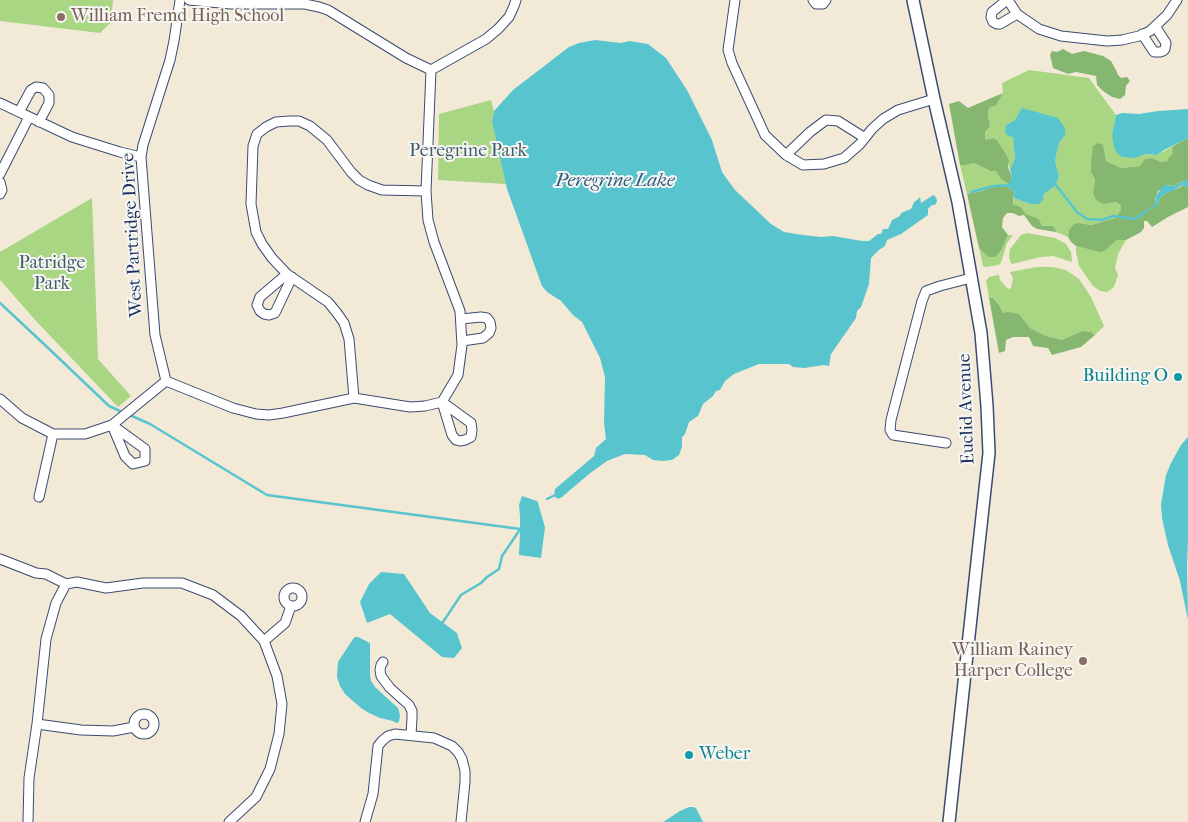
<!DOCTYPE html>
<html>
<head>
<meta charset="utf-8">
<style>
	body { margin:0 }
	canvas { display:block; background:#f2ead7 }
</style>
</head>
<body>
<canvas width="1188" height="822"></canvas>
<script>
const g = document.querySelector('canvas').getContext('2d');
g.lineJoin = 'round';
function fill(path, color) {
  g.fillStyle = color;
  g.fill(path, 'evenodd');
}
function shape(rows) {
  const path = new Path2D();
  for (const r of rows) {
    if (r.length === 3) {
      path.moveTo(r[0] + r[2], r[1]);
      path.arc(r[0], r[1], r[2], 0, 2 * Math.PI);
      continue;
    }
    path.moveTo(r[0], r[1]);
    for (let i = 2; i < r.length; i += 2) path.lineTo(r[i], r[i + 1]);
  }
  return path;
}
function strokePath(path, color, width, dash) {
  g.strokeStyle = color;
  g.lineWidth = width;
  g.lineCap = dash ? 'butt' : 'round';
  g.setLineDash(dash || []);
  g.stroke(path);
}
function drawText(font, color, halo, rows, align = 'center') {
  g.font = font + ' "IM FELL French Canon",serif';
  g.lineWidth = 4;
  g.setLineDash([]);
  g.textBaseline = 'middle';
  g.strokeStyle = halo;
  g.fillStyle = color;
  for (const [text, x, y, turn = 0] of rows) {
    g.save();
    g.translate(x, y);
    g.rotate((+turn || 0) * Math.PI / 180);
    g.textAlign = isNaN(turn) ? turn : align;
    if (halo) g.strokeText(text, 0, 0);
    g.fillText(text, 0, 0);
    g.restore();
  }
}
const green = shape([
	[0,0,113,0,111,22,100,33,0,21],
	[1029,70,1089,78,1116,115,1112,134,1134,158,1146,154,1157,155,1173,146,1172,149,1174,154,1168,161,1161,162,1152,158,1140,166,1120,168,1106,161,1102,145,1094,146,1091,172,1095,180,1093,193,1121,205,1121,210,1115,218,1091,225,1079,223,1069,230,1068,237,1056,232,1056,230,1053,226,1042,226,1039,219,1026,214,1021,207,1013,204,1014,198,1030,204,1043,200,1044,194,1056,185,1059,176,1055,161,1059,143,1065,135,1065,128,1015,120,1006,125,1013,137,1015,158,1010,170,1006,154,997,140,993,138,985,140,985,132,989,128,990,123,988,117,989,108,1003,94,1002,83],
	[491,100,494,111,492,122,506,184,438,180,439,114],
	[974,163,990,171,996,171,1001,179,1009,184,1007,186,994,187,982,191,967,194,960,165,966,165],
	[92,198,98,359,131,396,118,407,37,322,0,280,0,252],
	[1027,233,1055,238,1066,244,1071,252,1072,262,1053,256,1041,257,1012,264,1010,261,1009,256,1010,249,1021,235],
	[1008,235,1013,235,1007,243,1001,263,998,265,986,267,983,266,979,248,988,257,1002,249],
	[1117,240,1126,240,1118,254,1115,268,1118,275,1114,287,1107,292,1100,291,1093,286,1079,266,1076,252,1076,246,1089,249],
	[1037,267,1052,267,1066,270,1079,279,1091,297,1104,326,1095,335,1091,332,1082,331,1062,340,1057,339,1046,336,1030,328,1019,314,1009,313,1003,313,999,305,993,298,989,298,986,281,989,277,999,275,1000,280,1008,289,1011,288,1013,278,1010,272]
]);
const forest = shape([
	[1063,49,1072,54,1084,51,1103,56,1111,61,1116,70,1118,75,1121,78,1127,77,1130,81,1126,86,1125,95,1120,99,1112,97,1103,91,1097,85,1096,76,1076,72,1068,74,1053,68,1050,55,1052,51,1057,52],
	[1003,93,996,105,989,108,988,117,990,123,989,128,985,132,985,140,993,138,997,140,1006,154,1009,160,1008,167,1012,178,1009,184,1001,179,996,171,990,171,974,163,966,165,960,165,949,104,959,101,968,108],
	[1188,138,1188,180,1178,183,1177,185,1172,186,1167,185,1158,191,1155,199,1156,204,1147,210,1158,205,1159,199,1166,193,1181,187,1183,185,1188,188,1188,207,1168,217,1152,227,1147,221,1144,221,1144,228,1141,232,1126,240,1117,240,1104,251,1100,252,1076,246,1071,242,1068,237,1069,230,1074,224,1079,223,1091,225,1115,218,1121,210,1121,205,1115,202,1103,204,1096,200,1093,193,1095,180,1091,172,1091,163,1093,146,1098,143,1103,145,1106,161,1121,168,1140,166,1145,159,1152,158,1161,162,1168,161,1169,157,1173,154,1172,149,1173,146],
	[1007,186,1014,192,1013,204,1021,207,1026,214,1039,219,1042,226,1053,226,1056,230,1056,232,1037,229,1032,226,1024,215,1019,216,1013,213,1007,213,1003,218,1002,227,1008,235,1002,249,995,257,988,257,979,248,967,194,982,191,994,187],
	[989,298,993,298,999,305,1003,313,1009,312,1019,314,1030,328,1046,336,1062,340,1082,331,1091,332,1095,335,1081,347,1052,355,1048,348,1033,346,1029,337,1013,337,1006,340,1005,351,999,353]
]);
const water = shape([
	[595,40,621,43,629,41,648,44,666,58,687,90,712,140,722,172,735,190,771,224,784,232,803,235,821,237,833,236,862,241,869,241,878,234,881,234,883,229,888,229,892,220,900,216,901,213,911,209,914,202,917,200,920,197,921,203,933,195,936,197,937,201,935,205,932,205,928,209,928,215,901,234,887,240,885,246,879,250,871,258,869,284,861,307,857,311,856,318,831,354,829,366,824,365,804,368,793,367,789,364,759,364,734,374,725,381,720,390,716,391,713,396,703,404,698,416,689,422,685,434,682,437,682,447,679,455,672,460,663,461,653,460,645,455,625,454,607,461,589,474,562,497,558,499,554,496,555,489,594,456,596,448,606,439,604,423,605,377,600,358,582,322,573,315,561,301,547,292,542,286,507,189,492,122,494,111,513,90,569,47,579,43],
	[1022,108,1058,118,1065,128,1065,135,1059,143,1055,161,1059,176,1056,185,1044,194,1043,200,1039,204,1030,204,1014,198,1014,192,1007,186,1012,178,1010,170,1015,158,1013,137,1008,136,1005,132,1006,125,1015,120],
	[1188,109,1188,138,1164,150,1157,155,1146,154,1134,158,1122,157,1117,153,1114,147,1112,134,1116,115,1122,113,1139,114,1158,111],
	[1188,180,1188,188,1183,185,1170,192,1166,193,1159,199,1158,205,1145,212,1147,210,1155,204,1156,196,1162,187,1166,185,1172,186,1177,185,1178,183],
	[1188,437,1188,540,1187,567,1188,620,1180,581,1168,545,1162,518,1161,504,1166,475,1171,463,1181,445],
	[522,496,537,501,538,503,545,527,541,558,519,555,520,534,520,516,519,505],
	[381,572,404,574,430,613,457,633,462,648,454,658,442,657,390,614,367,623,360,602,369,584],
	[355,637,358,637,370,643,370,675,371,681,375,687,398,708,400,715,399,722,396,723,393,721,380,718,369,713,361,708,345,694,340,686,337,677,338,662,353,639],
	[689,807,693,807,696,808,703,822,663,822,680,811]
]);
const stream = shape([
	[1054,185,1056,185,1077,212,1087,219,1102,220,1113,216,1135,219,1147,211],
	[971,192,994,186,1011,185],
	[0,303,45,345,109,406,120,411],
	[132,416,150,424,267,495,520,529],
	[547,499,555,495],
	[443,622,461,595,481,583,487,577,499,569,502,556,521,528]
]);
const minor = shape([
	[189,0,231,4,305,4,319,7,328,10,406,58,431,70],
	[735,0,728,50,732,63,765,135,786,155],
	[813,0,816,4,823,4,826,0],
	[1007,0,992,12,991,17,993,22,997,24,1000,24,1017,14],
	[1008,0,1017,14,1039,29,1061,36,1107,41,1122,40,1139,36,1150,31,1167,15,1177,0],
	[1142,34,1154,52,1160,52,1163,51,1165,49,1166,43,1155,26],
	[0,103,72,137,120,152,141,157],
	[19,112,31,90,36,87,43,88,49,95,49,103,39,122],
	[865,138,838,121,826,120,810,132,786,155,803,165,824,164,844,158,860,144,872,129,883,119,898,110,934,99],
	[0,174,29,117],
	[0,182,2,190,0,194],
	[287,274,260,297,257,305,260,311,264,314,269,315,275,313,292,277],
	[461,319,481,317,487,318,490,322,491,328,489,333,483,338,462,341],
	[166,381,155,335,141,157,143,145,170,60,174,41,180,0],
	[166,381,233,408,256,414,269,415,283,413,354,398,410,407,425,406,442,402],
	[354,398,349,339,344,323,337,313,328,302,287,274,272,258,262,244,256,232,251,204,253,146,257,134,266,127,276,122,289,121,299,121,310,126,327,140,351,172,359,180,368,185,382,190,426,191],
	[0,399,22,418,53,434,85,434,112,425,166,381],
	[442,402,458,375,462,345,460,311,434,242,428,220,426,191,431,70,486,39,498,29,509,17,514,6,516,0],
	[442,402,471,423,472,430,471,437,465,440,460,441,456,440,452,435,442,402],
	[112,425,145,449,145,461,133,464,125,456,112,425],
	[946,443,893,435,890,430,891,420,922,301,926,291,940,286,971,278],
	[39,497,53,434],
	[0,559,36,573,46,574,66,584],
	[66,584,77,582,106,588,143,583,182,583,213,595,241,616,264,641,277,676,282,704,279,734,270,769,256,797,229,822],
	[293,597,9],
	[264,641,285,623,291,606],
	[383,662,381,665,380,670,381,676,390,688,409,705,412,711,412,718,411,735],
	[144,724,10],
	[37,724,81,730,113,731,134,727],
	[28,822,29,778,37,724,46,639,56,603,66,584],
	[365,822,373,794,378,746,382,741,388,736,395,734,434,738,452,746,458,752,462,759,465,771,465,782,461,822]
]);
const major = shape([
	[913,0,934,99,958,202,981,333,987,406,989,453,976,571,949,822]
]);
const markers = [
	[61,17,5,"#8d6e63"],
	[1178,377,5,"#0f9aa8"],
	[1083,661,5,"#8d6e63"],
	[689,755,5,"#0f9aa8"]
];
const educationNames = [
	["William Fremd High School",71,17],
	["William Rainey",1073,651,"right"],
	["Harper College",1073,672,"right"]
];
const parkNames = [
	["Peregrine Park",468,152],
	["Patridge",52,264],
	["Park",52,285]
];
const streetNames = [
	["West Partridge Drive",133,235,-93],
	["Euclid Avenue",967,409,-92]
];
const cultureNames = [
	["Building O",1168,377],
	["Weber",699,755,"left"]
];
const waterNames = [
	["Peregrine Lake",615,181]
];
fill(green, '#a8d683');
fill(forest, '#86b771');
fill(water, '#58c5ce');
strokePath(stream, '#58c5ce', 2.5);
strokePath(minor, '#3b4b70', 11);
strokePath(major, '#3b4b70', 14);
strokePath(minor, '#fff', 9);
strokePath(major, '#fff', 11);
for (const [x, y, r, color] of markers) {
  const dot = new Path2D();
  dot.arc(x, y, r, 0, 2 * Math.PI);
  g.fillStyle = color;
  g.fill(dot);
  strokePath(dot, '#f6f6f2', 2);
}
drawText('18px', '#785e54', '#f6f6f2', educationNames, 'left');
drawText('18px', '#3e5967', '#f6f6f2', parkNames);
drawText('18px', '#1b2f5e', '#f6f6f2', streetNames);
drawText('18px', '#0d838f', '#f6f6f2', cultureNames, 'right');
drawText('italic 19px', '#2d5c80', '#f6f6f2', waterNames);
</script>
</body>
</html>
